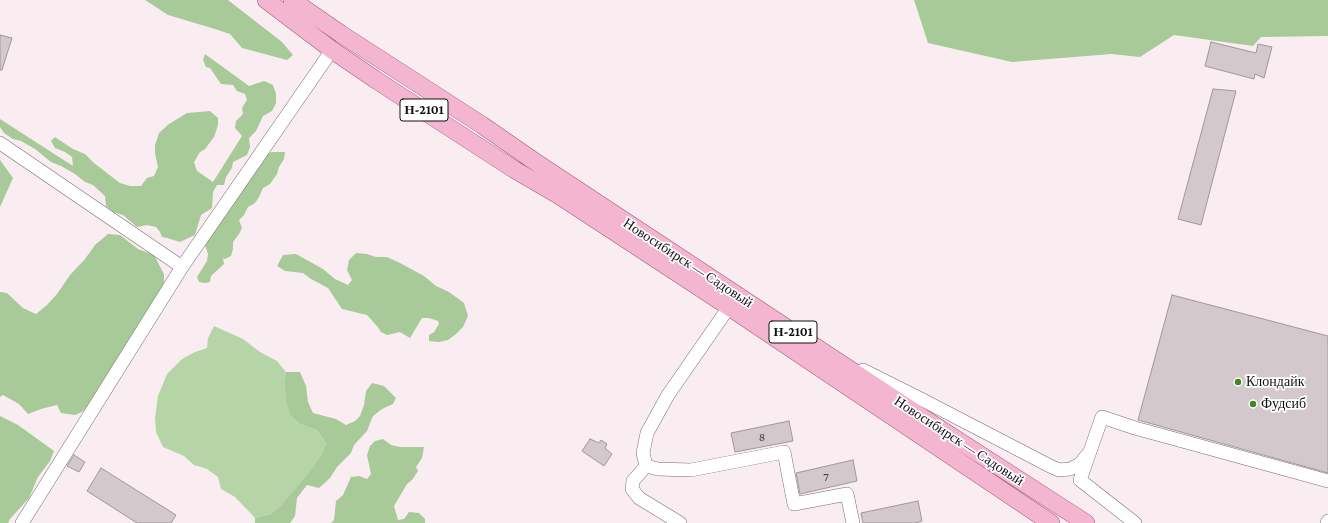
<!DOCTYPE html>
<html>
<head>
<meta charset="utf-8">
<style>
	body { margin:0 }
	canvas { display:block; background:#f9edf1 }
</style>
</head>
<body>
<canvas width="1328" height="523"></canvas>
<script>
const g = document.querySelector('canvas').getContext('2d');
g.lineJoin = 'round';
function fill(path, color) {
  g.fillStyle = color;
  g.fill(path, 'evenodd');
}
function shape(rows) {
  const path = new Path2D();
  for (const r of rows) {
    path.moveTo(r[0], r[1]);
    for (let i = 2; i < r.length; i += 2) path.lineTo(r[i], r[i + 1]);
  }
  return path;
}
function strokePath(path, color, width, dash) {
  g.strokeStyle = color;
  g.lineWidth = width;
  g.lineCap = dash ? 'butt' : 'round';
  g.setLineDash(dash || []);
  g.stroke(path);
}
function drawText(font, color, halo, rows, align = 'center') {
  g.font = font + ' "Crimson Pro",serif';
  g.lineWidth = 3.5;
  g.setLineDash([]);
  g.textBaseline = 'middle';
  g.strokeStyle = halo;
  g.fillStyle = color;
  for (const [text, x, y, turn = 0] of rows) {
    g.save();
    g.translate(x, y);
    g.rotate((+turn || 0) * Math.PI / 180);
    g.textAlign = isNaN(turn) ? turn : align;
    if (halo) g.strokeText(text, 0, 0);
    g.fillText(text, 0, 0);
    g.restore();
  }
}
const green = shape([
	[214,326,243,339,260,352,277,361,286,372,284,383,286,400,300,424,317,430,326,443,322,453,310,471,281,505,271,514,255,518,235,497,221,489,218,477,207,469,194,465,184,456,163,447,156,432,155,418,158,396,167,374,182,359,195,352,207,348,208,338]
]);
const forest = shape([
	[145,0,228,0,282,42,293,55,287,60,242,48,230,34,215,29,168,15],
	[914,0,1328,0,1328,36,1261,37,1253,46,1174,35,1140,57,1111,54,1012,62,928,43],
	[205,54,249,86,264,81,273,85,276,94,276,103,272,111,263,116,256,131,249,138,250,147,247,155,233,162,232,168,226,177,224,185,217,185,213,192,212,208,201,215,195,235,180,242,167,238,162,237,160,232,156,227,147,225,137,227,123,215,113,212,106,206,105,196,93,185,85,182,75,174,61,166,51,162,35,149,21,141,13,139,4,133,0,127,0,119,73,166,72,157,65,152,55,148,51,141,55,137,73,149,85,154,94,163,120,183,130,186,141,186,147,178,154,176,158,167,155,153,155,145,159,133,169,124,187,113,210,111,218,118,218,125,214,137,205,149,200,152,194,162,197,171,213,182,242,136,235,128,236,121,243,114,242,108,247,100,245,94,237,91,233,85,221,84,210,68,206,67,203,60],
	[273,152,285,152,284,159,279,167,277,174,270,184,263,188,259,197,255,203,248,207,244,215,239,220,242,228,239,234,233,242,233,249,231,256,225,259,223,258,224,264,211,276,210,282,205,283,199,282,197,277,207,261,208,254,205,245,262,154],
	[0,160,13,178,0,207],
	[108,234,120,235,138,249,154,255,164,274,164,283,152,308,137,332,123,350,92,401,82,412,75,415,61,413,57,405,41,409,28,414,19,404,3,395,0,397,0,292,7,293,23,308,36,314,47,305,57,294,70,275,85,259,95,245],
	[356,253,367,254,376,257,387,257,400,263,424,276,436,286,449,292,464,303,468,316,463,327,456,334,448,340,439,342,429,341,429,335,434,332,439,324,438,321,429,318,422,318,410,338,400,332,387,335,381,332,377,326,367,315,342,309,328,288,311,279,303,273,285,271,277,266,283,255,296,254,323,269,335,279,348,285,352,280,347,270,349,260],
	[286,372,300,372,306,386,308,402,313,413,336,419,346,425,355,421,360,416,364,405,366,391,372,383,384,386,396,398,393,404,382,409,373,416,367,431,354,445,351,453,337,467,330,478,319,488,307,485,297,498,295,516,290,523,255,523,255,518,271,514,281,505,310,471,322,453,326,443,317,430,300,424,290,414,286,400,284,383],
	[0,416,18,425,54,451,50,461,38,477,29,498,10,519,8,523,0,523],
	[383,439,391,445,400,447,424,447,422,458,416,467,418,471,412,480,407,484,394,506,398,520,404,519,409,512,419,513,425,519,425,523,331,523,334,520,336,501,343,495,351,477,359,476,367,479,371,474,367,455,370,446,375,441]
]);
const building = shape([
	[0,35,12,38,2,70,0,70,0,35],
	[1211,42,1256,53,1258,44,1272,47,1264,78,1255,74,1254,79,1205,66,1211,42],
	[1213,89,1236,91,1201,225,1178,219,1213,89],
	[1172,295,1328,336,1328,473,1138,420,1172,295],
	[789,421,793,441,735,452,731,433,789,421],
	[590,439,599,443,601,440,607,444,605,448,612,454,604,466,582,451,590,439],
	[74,455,85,462,79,472,67,466,74,455],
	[853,460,857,481,800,494,796,473,853,460],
	[101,468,176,515,171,523,137,523,87,491,101,468],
	[918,501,922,521,915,523,863,523,861,513,918,501]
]);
const minor = shape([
	[0,143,182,267],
	[863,370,919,398,1050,466,1059,470,1070,469,1080,464,1087,455],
	[646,466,658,469,691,470,784,452,794,504,847,494,853,523],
	[646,466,643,453,647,433,668,395,729,307],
	[646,466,633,481,632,489,639,498,680,523],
	[22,523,182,267,332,50],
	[1135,523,1080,480,1102,417,1135,428,1328,481],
	[1327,523,1328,521]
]);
const major = shape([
	[266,0,332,50,376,80,515,170,558,195,729,307,1051,523],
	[292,0,341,34,482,125,534,161,928,421,1086,523]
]);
const markers = [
	[1238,382,4,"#498522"],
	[1253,404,4,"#498522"]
];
const numberNames = [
	["8",762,437],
	["7",826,477]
];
const shields = [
	[424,110,48],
	[793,332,48]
];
const shieldNames = [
	["Н-2101",424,110],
	["Н-2101",793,332]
];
const streetNames = [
	["Новосибирск — Садовый",688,263,33],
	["Новосибирск — Садовый",959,441,33]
];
const poiNames = [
	["Клондайк",1246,382],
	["Фудсиб",1261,404]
];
fill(green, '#b6d5a7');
fill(forest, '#a8ca98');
fill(building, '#d3c8cc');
strokePath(building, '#a1969a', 1);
strokePath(minor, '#776d71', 14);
strokePath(major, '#a05b79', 18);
strokePath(minor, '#fff', 13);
strokePath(major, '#f4b5d0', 17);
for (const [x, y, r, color] of markers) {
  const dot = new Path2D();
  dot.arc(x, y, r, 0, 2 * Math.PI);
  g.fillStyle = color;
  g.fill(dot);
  strokePath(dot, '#fff', 1.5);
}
drawText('12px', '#433e40', null, numberNames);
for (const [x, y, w] of shields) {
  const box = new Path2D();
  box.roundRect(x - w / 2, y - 11, w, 22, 3);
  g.fillStyle = '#fff';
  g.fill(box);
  strokePath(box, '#131011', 1);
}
drawText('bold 13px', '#131011', null, shieldNames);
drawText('14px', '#131011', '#fff', streetNames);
drawText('14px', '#131011', '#fff', poiNames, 'left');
</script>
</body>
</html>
